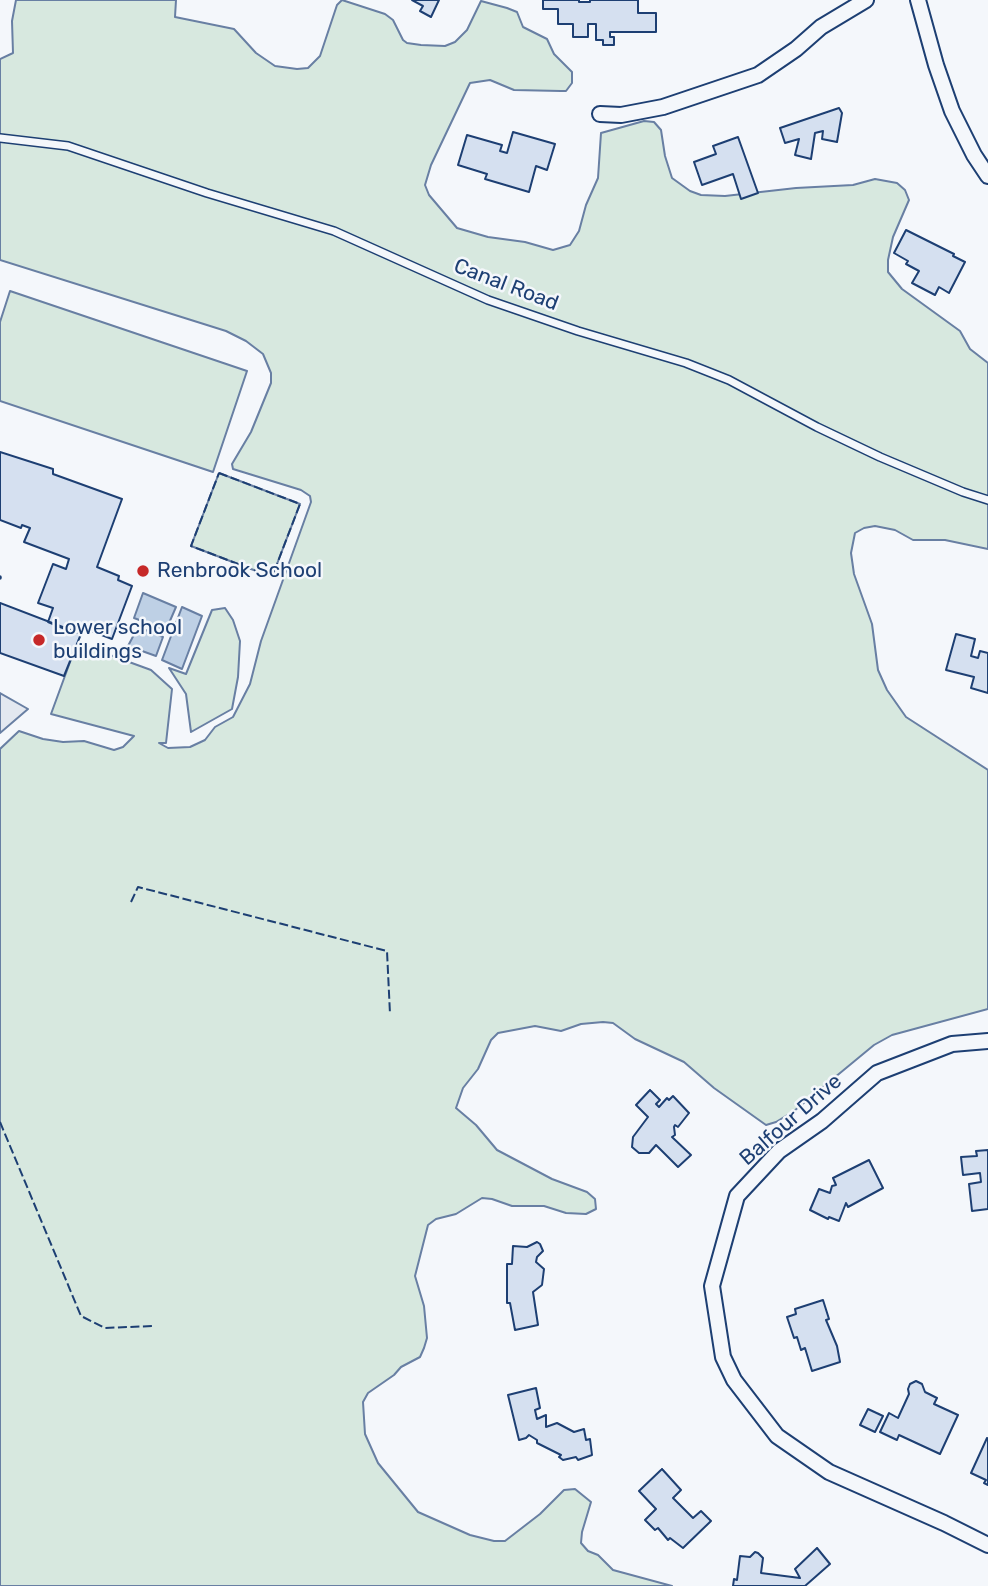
<!DOCTYPE html>
<html>
<head>
<meta charset="utf-8">
<style>
	body { margin:0 }
	canvas { display:block; background:#f4f7fb }
</style>
</head>
<body>
<canvas width="988" height="1586"></canvas>
<script>
const g = document.querySelector('canvas').getContext('2d');
g.lineJoin = 'round';
function fill(path, color) {
  g.fillStyle = color;
  g.fill(path, 'evenodd');
}
function shape(rows) {
  const path = new Path2D();
  for (const r of rows) {
    path.moveTo(r[0], r[1]);
    for (let i = 2; i < r.length; i += 2) path.lineTo(r[i], r[i + 1]);
  }
  return path;
}
function strokePath(path, color, width, dash) {
  g.strokeStyle = color;
  g.lineWidth = width;
  g.lineCap = dash ? 'butt' : 'round';
  g.setLineDash(dash || []);
  g.stroke(path);
}
function drawText(font, color, halo, rows, align = 'center') {
  g.font = font + ' Rubik,sans-serif';
  g.lineWidth = 5;
  g.setLineDash([]);
  g.textBaseline = 'middle';
  g.strokeStyle = halo;
  g.fillStyle = color;
  for (const [text, x, y, turn = 0] of rows) {
    g.save();
    g.translate(x, y);
    g.rotate((+turn || 0) * Math.PI / 180);
    g.textAlign = isNaN(turn) ? turn : align;
    if (halo) g.strokeText(text, 0, 0);
    g.fillText(text, 0, 0);
    g.restore();
  }
}
const green = shape([
	[16,0,176,0,175,17,234,29,256,53,275,66,297,69,308,68,320,56,337,5,342,0,385,14,393,20,403,40,407,43,421,45,445,46,455,42,467,30,481,1,507,8,517,12,523,27,547,39,554,54,572,72,572,83,566,91,561,91,514,90,490,80,470,83,431,165,425,185,429,195,457,228,488,237,525,242,553,250,570,245,579,231,586,205,598,178,601,133,644,121,654,122,661,130,665,156,672,178,690,191,701,195,725,196,796,188,853,185,875,179,897,183,905,190,909,200,893,237,888,260,888,272,902,289,960,331,970,349,988,363,988,549,945,540,913,540,895,530,875,526,864,528,855,533,851,553,854,574,872,624,878,670,887,690,906,717,988,770,988,1009,892,1035,874,1045,794,1111,776,1122,766,1125,714,1088,684,1062,635,1039,613,1023,603,1022,581,1024,561,1031,535,1026,498,1033,491,1040,478,1069,463,1088,456,1108,476,1125,497,1150,552,1179,587,1192,595,1199,596,1209,586,1214,566,1213,544,1206,512,1206,492,1199,482,1198,456,1214,436,1219,428,1225,415,1276,424,1306,427,1338,424,1348,420,1357,401,1367,394,1375,368,1393,363,1402,365,1434,378,1463,418,1512,470,1535,494,1541,505,1541,540,1514,564,1490,575,1489,591,1502,582,1532,581,1543,588,1551,598,1555,613,1570,672,1586,0,1586,0,749,19,731,43,739,63,742,84,741,114,750,123,747,134,736,51,714,77,643,151,670,172,689,166,743,159,743,168,748,190,747,205,740,215,727,233,717,250,684,261,641,311,502,310,496,301,490,233,469,232,464,251,432,271,383,271,373,263,354,246,341,226,331,0,260,0,59,13,53,12,21,16,0],
	[10,291,247,371,213,472,0,401,0,322,10,291],
	[219,473,300,504,272,577,191,546,219,473],
	[225,608,233,620,240,641,238,677,232,709,191,732,186,694,169,668,186,674,212,610,225,608]
]);
const parking = shape([
	[0,693,28,709,0,733,0,693]
]);
const water = shape([
	[143,593,176,607,166,630,134,618,143,593],
	[182,607,202,616,182,669,162,660,182,607],
	[138,627,163,637,156,656,128,646,138,627]
]);
const building = shape([
	[412,0,439,0,431,17,420,11,423,6,412,0],
	[543,0,579,0,579,2,590,2,590,0,638,0,638,13,656,13,656,32,610,32,610,37,614,37,614,45,603,45,603,40,596,40,596,24,588,24,588,37,573,37,573,24,558,24,558,9,543,9,543,0],
	[839,108,842,113,837,142,822,139,823,131,815,133,811,159,795,155,799,139,785,143,780,128,839,108],
	[513,132,555,144,547,170,536,166,529,192,485,179,487,174,458,165,467,135,502,145,500,151,507,153,513,132],
	[738,137,758,193,741,199,733,174,702,185,694,162,716,154,713,146,738,137],
	[906,230,954,254,953,256,965,262,949,293,939,287,935,295,912,283,919,271,906,264,908,261,894,253,906,230],
	[0,452,53,469,53,474,122,499,97,567,119,576,118,580,132,586,112,639,68,622,65,629,48,622,53,608,38,603,53,564,66,569,69,559,24,542,30,528,22,525,21,528,0,520,0,452],
	[0,603,81,634,64,676,0,653,0,603],
	[956,634,975,639,971,656,978,658,980,651,988,653,988,693,971,688,974,677,946,670,956,634],
	[650,1090,660,1100,656,1104,659,1107,667,1098,669,1100,673,1096,689,1113,678,1127,675,1125,674,1127,675,1135,672,1137,691,1155,678,1167,656,1145,649,1153,639,1153,632,1147,633,1137,648,1117,636,1105,650,1090],
	[988,1150,988,1209,972,1211,969,1184,981,1182,980,1173,963,1175,961,1157,977,1156,976,1151,988,1150],
	[869,1160,883,1188,848,1207,846,1203,839,1221,829,1217,828,1219,810,1210,819,1189,830,1193,832,1186,836,1185,833,1178,869,1160],
	[537,1242,540,1244,543,1251,537,1257,536,1262,544,1269,542,1285,533,1292,538,1325,515,1330,510,1303,507,1303,507,1264,512,1264,513,1246,527,1247,537,1242],
	[823,1300,829,1319,826,1320,837,1346,840,1362,812,1371,805,1348,801,1350,797,1337,794,1338,787,1317,796,1314,795,1309,823,1300],
	[916,1381,922,1384,925,1392,937,1398,934,1404,958,1415,940,1454,899,1435,897,1440,880,1432,889,1413,898,1418,909,1394,908,1389,910,1384,916,1381],
	[536,1388,540,1408,535,1410,537,1419,546,1415,546,1427,557,1423,574,1432,584,1429,586,1440,590,1439,592,1455,578,1460,576,1457,563,1460,559,1457,561,1455,537,1443,537,1440,529,1435,526,1438,519,1440,508,1395,536,1388],
	[868,1409,883,1416,875,1432,860,1425,868,1409],
	[987,1438,988,1439,988,1485,984,1483,986,1480,971,1473,987,1438],
	[662,1469,681,1490,673,1498,693,1518,701,1511,711,1521,683,1548,670,1538,668,1540,658,1528,655,1530,645,1520,656,1509,639,1491,662,1469],
	[817,1548,830,1564,805,1586,733,1586,734,1579,737,1580,740,1556,750,1557,755,1552,758,1553,763,1558,761,1573,800,1578,795,1569,817,1548]
]);
const lane = shape([
	[0,138,68,146,207,193,334,231,488,300,578,331,686,363,729,380,817,427,880,457,963,492,988,500]
]);
const street = shape([
	[918,0,936,65,952,111,974,155,988,176],
	[600,114,621,115,663,107,758,75,796,49,821,27,866,0],
	[988,1041,952,1044,877,1073,822,1121,779,1151,737,1196,712,1286,723,1357,734,1380,777,1436,829,1472,944,1523,988,1545]
]);
const fence = shape([
	[219,473,300,504,272,577,191,546,219,473],
	[131,902,138,887,387,951,390,1014],
	[0,1122,81,1316,105,1328,153,1326]
]);
const wall = shape([
	[0,578,0,577]
]);
const markers = [
	[143,571,7,"#c62828"],
	[39,640,7,"#c62828"]
];
const streetNames = [
	["Canal Road",506,285,21],
	["Balfour Drive",791,1120,-41]
];
const poiNames = [
	["Renbrook School",157,571],
	["Lower school",53,628],
	["buildings",53,652]
];
fill(green, '#d7e8df');
strokePath(green, '#687fa3', 2);
fill(parking, '#e3e8f0');
strokePath(parking, '#687fa3', 2);
fill(water, '#bed0e5');
strokePath(water, '#687fa3', 2);
fill(building, '#d5e0f0');
strokePath(building, '#1d3f73', 2);
strokePath(lane, '#1d3f73', 10);
strokePath(street, '#1d3f73', 18);
strokePath(lane, '#f4f7fb', 7);
strokePath(street, '#f4f7fb', 14);
strokePath(fence, '#1d3f73', 2, [9, 3.5]);
strokePath(wall, '#1d3f73', 3.5);
for (const [x, y, r, color] of markers) {
  const dot = new Path2D();
  dot.arc(x, y, r, 0, 2 * Math.PI);
  g.fillStyle = color;
  g.fill(dot);
  strokePath(dot, '#f4f7fb', 2.5);
}
drawText('21px', '#1d3f73', '#f4f7fb', streetNames);
drawText('21px', '#1d3f73', '#f4f7fb', poiNames, 'left');
</script>
</body>
</html>
